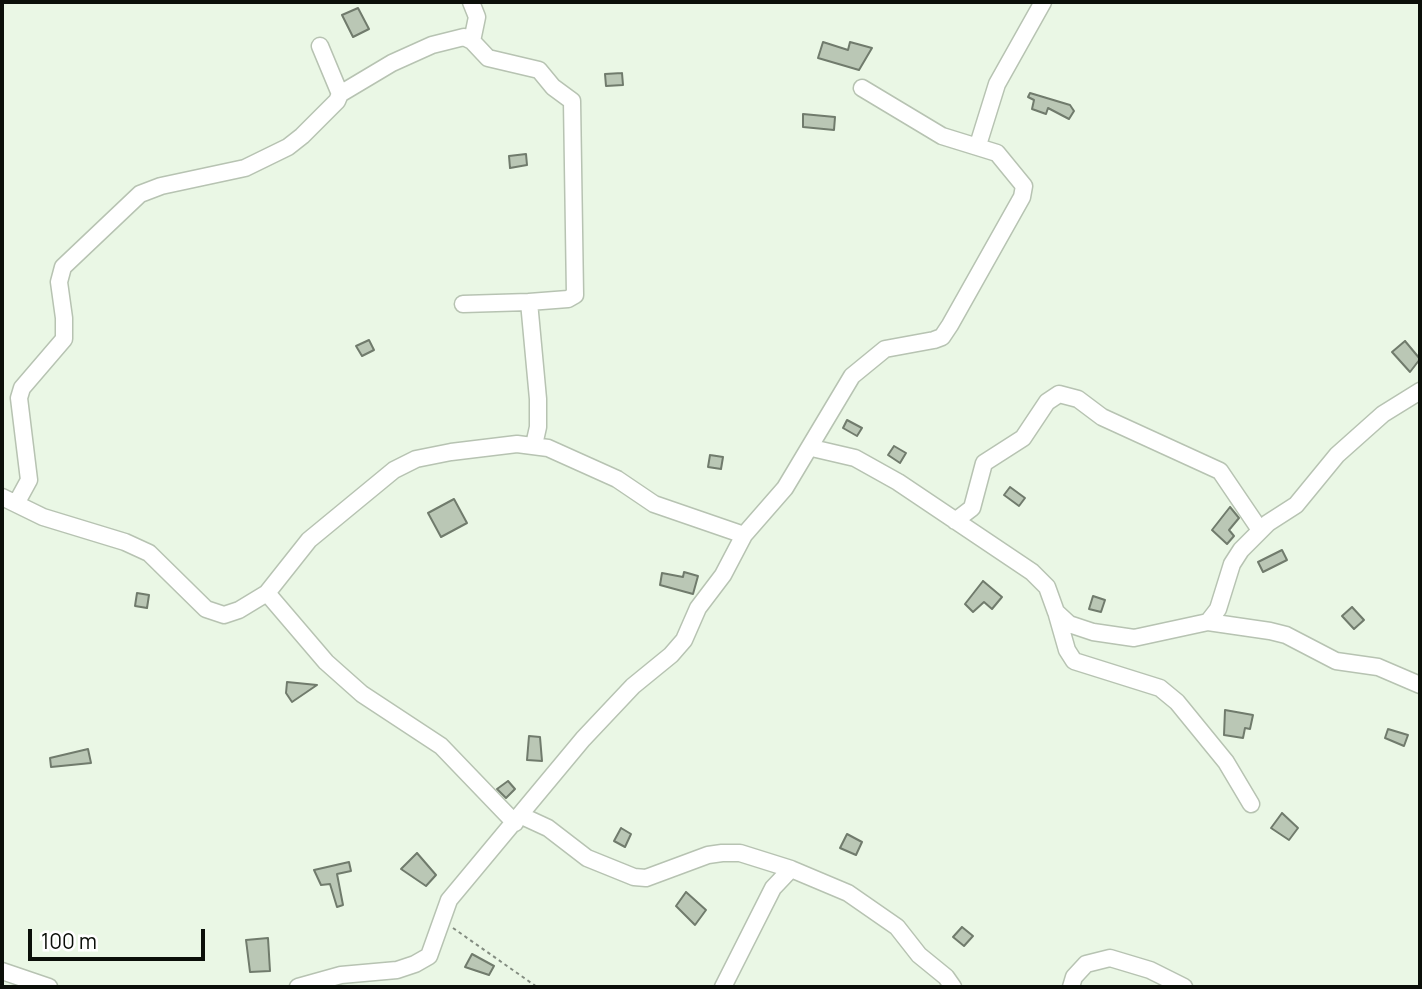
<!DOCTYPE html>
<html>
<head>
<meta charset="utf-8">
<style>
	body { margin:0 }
	#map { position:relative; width:1422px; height:989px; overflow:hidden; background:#eaf7e5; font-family:Manrope,sans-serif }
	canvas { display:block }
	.frame { position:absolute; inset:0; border:4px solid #0b0f09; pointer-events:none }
	.scale { position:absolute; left:28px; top:929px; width:177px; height:32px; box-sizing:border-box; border:4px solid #0b0f09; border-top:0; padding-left:9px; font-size:21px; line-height:24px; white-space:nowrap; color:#0b0f09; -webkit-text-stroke:5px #fff; paint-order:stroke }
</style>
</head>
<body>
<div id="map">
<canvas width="1422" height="989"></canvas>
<div class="frame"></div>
<div class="scale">100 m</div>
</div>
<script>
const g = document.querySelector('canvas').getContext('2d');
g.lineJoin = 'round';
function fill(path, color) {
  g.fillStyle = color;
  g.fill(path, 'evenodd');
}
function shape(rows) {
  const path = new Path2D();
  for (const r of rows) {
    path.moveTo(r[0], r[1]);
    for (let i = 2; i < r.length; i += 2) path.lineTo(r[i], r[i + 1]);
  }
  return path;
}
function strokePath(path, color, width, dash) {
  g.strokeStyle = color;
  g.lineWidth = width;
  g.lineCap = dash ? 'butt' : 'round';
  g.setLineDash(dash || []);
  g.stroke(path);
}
const building = shape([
	[358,8,369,29,353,37,342,15,358,8],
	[823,42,848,50,850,42,872,48,859,70,818,58,823,42],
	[622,73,623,85,606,86,605,74,622,73],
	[1030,93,1070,105,1074,111,1069,119,1048,108,1046,114,1032,109,1034,100,1028,97,1030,93],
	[803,114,835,117,834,130,803,127,803,114],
	[526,154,527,165,510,168,509,156,526,154],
	[369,340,374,350,362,356,356,346,369,340],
	[1405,341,1420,359,1410,372,1392,352,1405,341],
	[847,420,862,428,857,436,843,428,847,420],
	[894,446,906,453,900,463,888,455,894,446],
	[710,455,723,457,721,469,708,467,710,455],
	[1010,487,1025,498,1019,506,1004,495,1010,487],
	[454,499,467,523,441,537,428,513,454,499],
	[1230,507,1239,518,1229,530,1234,536,1227,544,1212,530,1230,507],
	[1282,550,1287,560,1263,572,1258,562,1282,550],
	[684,572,698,576,693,594,660,585,662,573,683,577,684,572],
	[983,581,1002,597,992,609,984,602,973,612,965,604,983,581],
	[137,593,149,595,147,608,135,606,137,593],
	[1093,596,1105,600,1101,612,1089,609,1093,596],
	[1352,607,1364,620,1354,629,1342,616,1352,607],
	[287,682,317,685,292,702,286,693,287,682],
	[1225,710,1253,715,1250,729,1245,728,1243,738,1224,735,1225,710],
	[1388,729,1408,735,1404,746,1385,738,1388,729],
	[529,736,540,737,542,761,527,760,529,736],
	[88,749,91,763,51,767,50,758,88,749],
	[508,781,515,789,506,798,497,789,508,781],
	[1282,813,1298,828,1289,840,1271,828,1282,813],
	[621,828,631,834,625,847,614,841,621,828],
	[847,834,862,842,856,855,840,848,847,834],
	[417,853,436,875,426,886,401,869,417,853],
	[349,862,351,871,337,874,343,905,337,907,330,884,321,885,314,870,349,862],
	[686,892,706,910,695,925,676,906,686,892],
	[962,927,973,936,964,946,953,937,962,927],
	[268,938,270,971,250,972,246,940,268,938],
	[472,954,494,966,489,975,465,967,472,954]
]);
const path = shape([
	[453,928,537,987]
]);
const minor = shape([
	[471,2,477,17,472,41],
	[340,94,392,63,432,45,464,37,472,41,488,58,539,70,553,87,572,101,575,295,568,299,529,302,463,304],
	[978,145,997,84,1043,2],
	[529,302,538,399,538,427,534,445],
	[812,448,855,458,898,482,1032,572,1047,587,1056,612,1069,624,1093,632,1134,638,1208,622,1270,631,1286,635,1336,661,1378,667,1420,685],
	[2,497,43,517,125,542,149,553,206,609,224,615,239,610,267,593,309,540,394,470,416,459,451,452,517,444,548,448,617,479,654,504,744,535],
	[17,502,29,480,19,398,22,388,64,339,64,318,59,282,63,267,140,194,161,186,245,168,288,147,302,136,337,101,340,94,320,46],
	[955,521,972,508,984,463,1023,438,1047,402,1059,394,1078,399,1102,417,1220,471,1260,530],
	[267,593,326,662,362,694,441,746,515,823],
	[1057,615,1067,650,1074,661,1160,688,1177,702,1226,762,1251,804],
	[1208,622,1218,609,1232,564,1241,550,1268,523,1296,505,1337,455,1383,414,1420,391],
	[522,816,548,828,587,858,634,877,646,878,708,855,722,853,740,853,791,869,848,893,897,927,919,955,946,977,953,987],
	[2,971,49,987],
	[298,987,341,975,397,970,415,964,429,956,449,900,583,739,633,686,671,655,684,640,698,608,723,575,744,535,785,488,852,376,885,349,934,340,942,337,950,325,1022,197,1024,186,997,153,942,136,862,88],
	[723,987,773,888,791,869],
	[1071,987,1074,977,1086,964,1110,958,1150,970,1184,987]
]);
fill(building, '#bac7b5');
strokePath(building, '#707b6c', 2);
strokePath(minor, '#b7c3b2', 19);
strokePath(path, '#838c80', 2, [3.5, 3.5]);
strokePath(minor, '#fff', 16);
</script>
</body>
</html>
